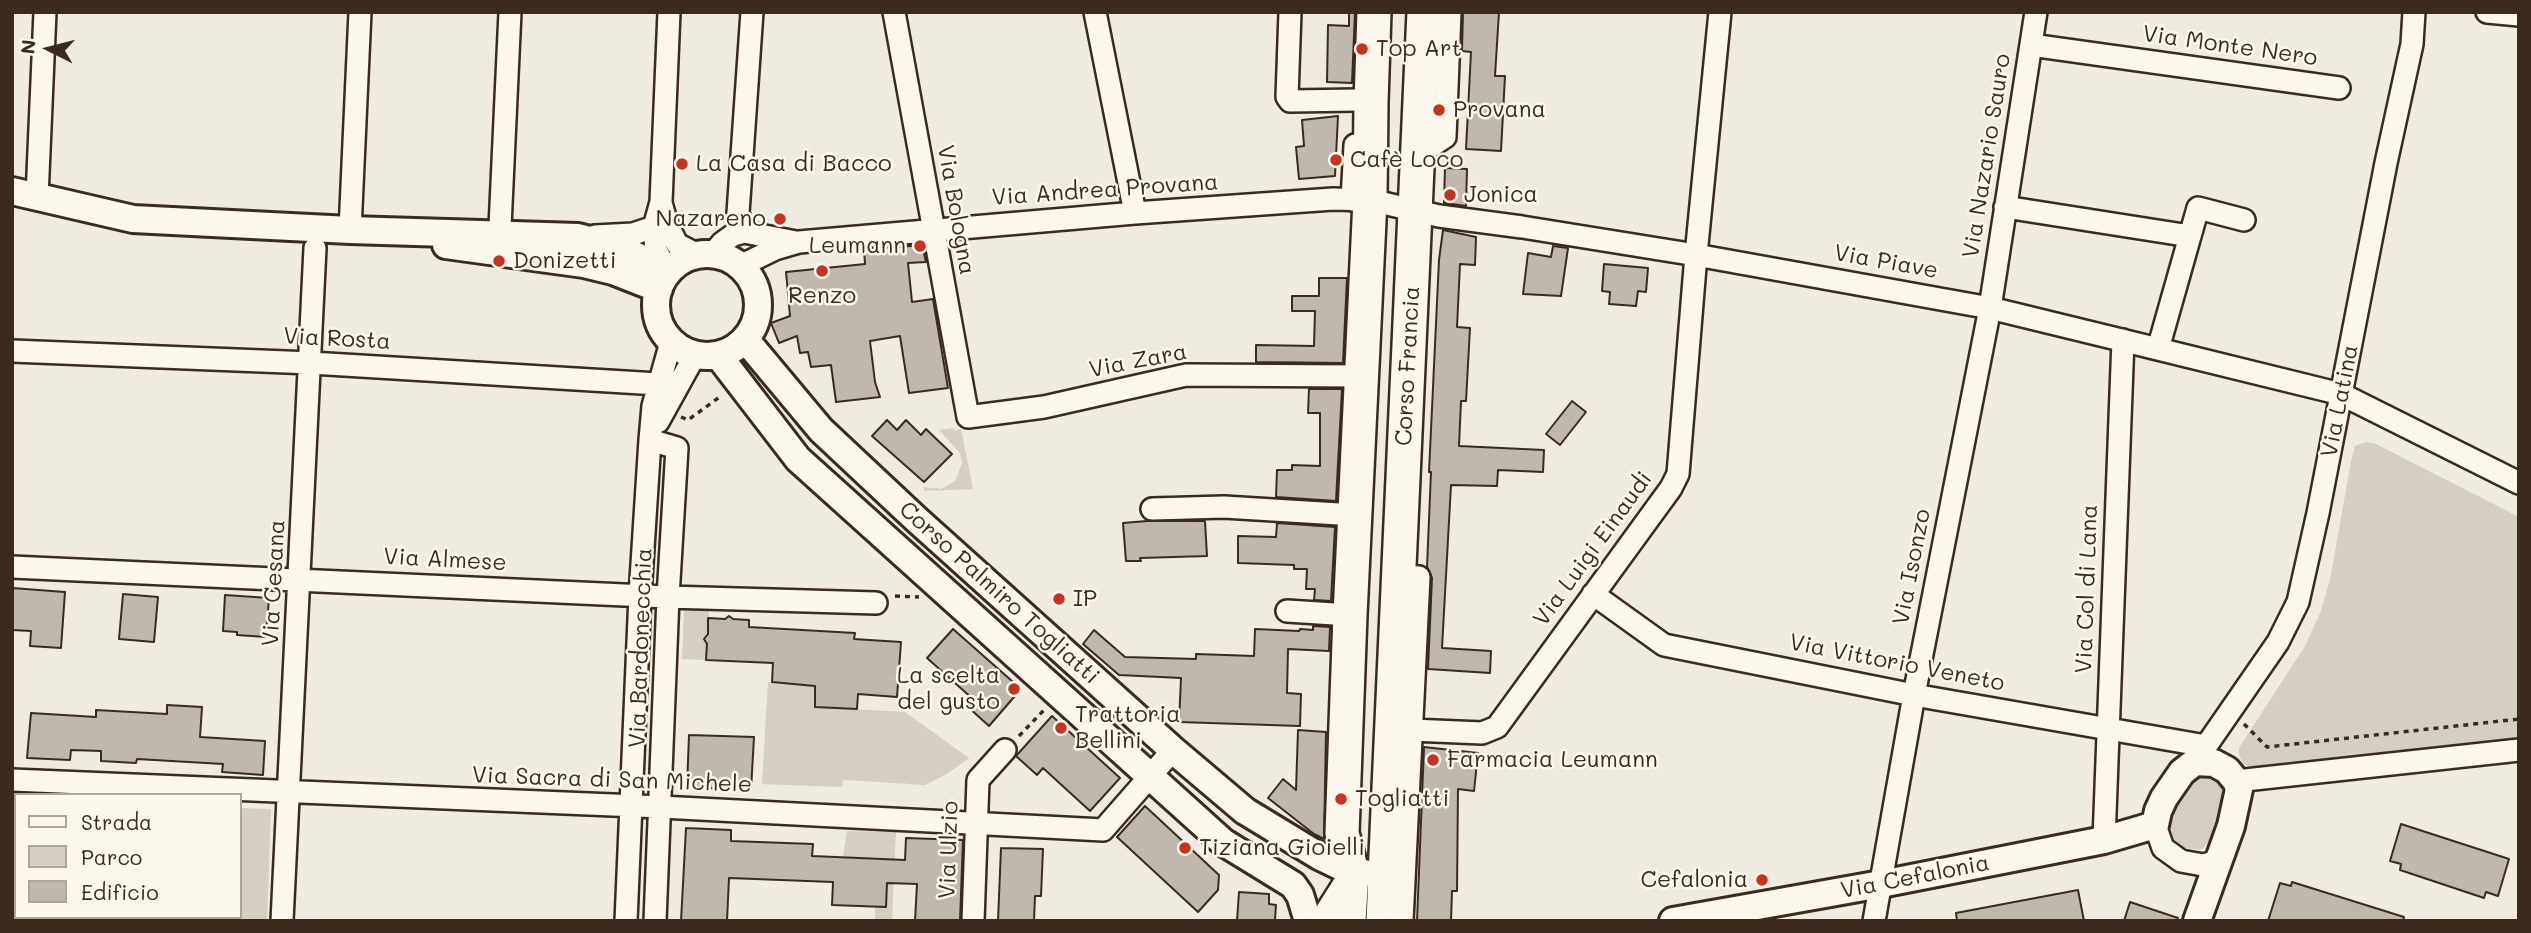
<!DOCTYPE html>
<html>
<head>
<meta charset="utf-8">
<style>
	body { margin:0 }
	#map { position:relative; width:2531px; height:933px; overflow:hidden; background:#f0ebe0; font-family:Mali,sans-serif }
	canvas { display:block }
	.frame { position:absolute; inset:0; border:14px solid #3b2a1e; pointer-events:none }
	.legend { position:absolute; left:14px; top:793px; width:228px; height:126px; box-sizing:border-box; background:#fbf7ec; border:2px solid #aea59a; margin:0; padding:9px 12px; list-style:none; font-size:21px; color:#3b2a1e }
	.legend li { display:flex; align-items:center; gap:14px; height:35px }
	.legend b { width:35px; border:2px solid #aea59a }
	.north { position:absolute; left:14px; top:14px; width:70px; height:70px; -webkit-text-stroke:5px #fbf7ec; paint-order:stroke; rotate:276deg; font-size:19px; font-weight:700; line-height:28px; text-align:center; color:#3b2a1e }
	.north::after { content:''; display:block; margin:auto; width:24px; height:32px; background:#3b2a1e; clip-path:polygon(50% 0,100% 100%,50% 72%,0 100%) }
</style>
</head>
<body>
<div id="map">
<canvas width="2531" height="933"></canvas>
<div class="frame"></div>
<ul class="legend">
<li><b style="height:9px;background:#fbf7ec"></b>Strada</li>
<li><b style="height:19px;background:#d5cec3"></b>Parco</li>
<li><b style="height:19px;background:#c0b8ad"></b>Edificio</li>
</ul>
<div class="north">N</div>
</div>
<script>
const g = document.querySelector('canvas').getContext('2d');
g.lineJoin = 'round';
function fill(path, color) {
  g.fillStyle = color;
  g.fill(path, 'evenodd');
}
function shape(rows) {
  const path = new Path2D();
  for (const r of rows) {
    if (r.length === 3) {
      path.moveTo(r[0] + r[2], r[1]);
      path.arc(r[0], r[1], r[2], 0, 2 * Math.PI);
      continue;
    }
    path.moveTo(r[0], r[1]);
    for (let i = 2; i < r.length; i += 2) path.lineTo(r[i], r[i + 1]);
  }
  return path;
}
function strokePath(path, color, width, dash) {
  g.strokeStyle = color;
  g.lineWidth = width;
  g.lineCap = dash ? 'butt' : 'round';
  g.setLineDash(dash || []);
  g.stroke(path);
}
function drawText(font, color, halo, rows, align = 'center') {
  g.font = font + ' Mali,sans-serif';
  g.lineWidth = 5;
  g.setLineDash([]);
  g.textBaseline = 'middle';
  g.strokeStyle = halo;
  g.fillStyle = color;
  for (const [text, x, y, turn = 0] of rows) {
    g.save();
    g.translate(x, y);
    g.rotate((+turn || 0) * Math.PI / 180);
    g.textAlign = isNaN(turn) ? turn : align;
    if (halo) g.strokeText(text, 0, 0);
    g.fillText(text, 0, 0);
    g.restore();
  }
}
const green = shape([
	[954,428,954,430,961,429,973,489,924,491,924,487,941,489,955,481,962,463,960,453,939,430],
	[2366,442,2376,444,2519,517,2519,738,2260,768,2251,767,2244,764,2239,756,2239,748,2305,646,2320,613,2330,580,2351,461,2355,446],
	[684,609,709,610,708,634,704,639,707,644,706,660,682,659],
	[768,682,816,685,815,707,905,712,969,758,947,774,925,785,843,780,842,787,762,784],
	[2204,774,2218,778,2226,789,2216,835,2201,850,2183,848,2170,839,2167,826,2169,816,2185,787,2193,779],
	[12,798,16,799,16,917,240,917,240,808,271,809,267,921,12,921],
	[847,831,896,832,892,921,875,921,875,907,886,907,843,857]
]);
const building = shape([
	[1349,12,1355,12,1352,83,1327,82,1328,25,1349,26,1349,12],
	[1463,12,1499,12,1495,76,1505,76,1501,151,1466,149,1471,52,1462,51,1463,12],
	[1338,116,1335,176,1299,179,1296,147,1304,146,1302,120,1338,116],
	[1445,168,1467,169,1466,206,1444,203,1445,168],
	[1443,230,1476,237,1475,265,1460,264,1457,327,1470,328,1466,401,1461,401,1459,446,1544,450,1543,472,1498,470,1497,486,1451,485,1442,648,1491,651,1490,673,1428,669,1432,578,1427,567,1431,472,1429,472,1439,260,1443,230],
	[922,245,926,262,908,263,912,302,933,299,948,388,909,393,900,336,870,341,875,382,880,397,836,402,831,365,811,367,808,352,800,353,797,336,779,343,771,323,790,316,786,272,865,264,864,250,922,245],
	[1553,246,1568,248,1561,296,1523,294,1528,253,1551,257,1553,246],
	[1604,264,1648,268,1646,292,1638,291,1636,306,1609,304,1610,292,1602,291,1604,264],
	[1319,278,1347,278,1343,363,1256,362,1256,345,1314,346,1315,311,1292,311,1292,296,1319,296,1319,278],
	[1309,389,1342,389,1336,501,1276,497,1277,470,1292,470,1292,465,1320,466,1320,413,1308,413,1309,389],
	[1572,401,1586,412,1560,445,1546,434,1572,401],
	[887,420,897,430,906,420,921,435,926,429,952,454,924,482,872,436,887,420],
	[1147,521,1205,521,1207,556,1140,558,1141,561,1126,561,1123,523,1147,521],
	[1277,523,1335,527,1331,601,1314,600,1315,589,1306,589,1307,569,1294,569,1294,565,1238,563,1238,536,1276,537,1277,523],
	[12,588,65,592,61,648,30,646,31,631,12,630,12,588],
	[123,594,158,597,154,642,119,639,123,594],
	[225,595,269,598,266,637,237,635,237,632,223,631,225,595],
	[729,616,733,619,749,620,749,627,855,633,854,639,901,642,897,697,858,694,857,709,815,707,815,686,772,682,773,663,706,660,707,644,704,639,708,634,708,618,725,619,729,616],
	[1313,626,1330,627,1329,651,1288,649,1287,693,1301,694,1300,726,1179,722,1181,678,1119,675,1083,644,1094,630,1125,657,1196,659,1196,654,1254,656,1255,629,1299,631,1300,629,1313,630,1313,626],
	[953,629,1021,689,989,726,968,707,974,700,927,658,953,629],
	[167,705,202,707,200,737,265,741,263,775,222,772,223,764,137,759,136,763,101,761,101,751,71,750,70,760,27,758,31,713,96,717,96,710,167,714,167,705],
	[1052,716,1120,778,1090,811,1043,768,1037,775,1016,756,1052,716],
	[1298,730,1326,732,1324,839,1314,834,1268,798,1283,779,1296,790,1298,730],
	[689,735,754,737,751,790,687,787,689,735],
	[1424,747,1478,753,1474,791,1458,789,1457,891,1452,891,1451,921,1417,921,1424,747],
	[1145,806,1219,875,1218,890,1198,912,1117,837,1145,806],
	[2401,824,2509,859,2498,896,2486,892,2484,898,2400,870,2401,864,2390,861,2401,824],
	[686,828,731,830,731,841,813,844,812,856,905,860,906,838,963,840,960,921,915,921,917,884,887,883,886,907,832,905,833,882,729,878,727,921,681,921,686,828],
	[1001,848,1043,849,1041,896,1035,896,1034,921,998,921,1001,848],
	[2292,882,2404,917,2403,921,2268,921,2280,883,2291,886,2292,882],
	[2078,890,2084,921,1957,921,1956,913,2078,890],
	[1239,892,1269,894,1269,904,1276,905,1275,920,1237,921,1239,892],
	[2130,902,2178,918,2177,921,2124,921,2130,902]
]);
const path = shape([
	[681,417,688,420,721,396],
	[895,596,919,597],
	[2244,724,2267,747,2519,719],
	[1019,736,1045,709]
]);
const minor = shape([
	[894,12,968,417,1044,407,1186,375,1362,376],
	[1095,12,1135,213],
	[1290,12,1287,97,1290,101,1358,100],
	[2487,12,2519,15],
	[2031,45,2339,88],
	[1418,155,1445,137,1450,12],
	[37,197,45,12],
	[1352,200,1355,145],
	[661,203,667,224,677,244,698,255],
	[2005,207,2190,236,2158,349],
	[350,230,360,12],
	[744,232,738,213,752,12],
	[595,236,633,234,654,227],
	[2190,236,2198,208,2244,220],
	[499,248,510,12],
	[713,254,722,243,733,235,744,232,796,242],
	[740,266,775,249,799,242,1135,213,1333,199,1370,200,1439,216,1522,227,1696,255,1990,308,2158,349,2341,394,2519,483],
	[668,272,656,250,654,227,661,202,669,12],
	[12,351,311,363,658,384],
	[658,422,695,355],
	[650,440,677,448,668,597,655,921],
	[1152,509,1224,507,1355,515],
	[12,567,668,597,876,603],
	[1399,576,1419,577,1402,921],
	[1593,594,1664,645,1914,695,2206,746],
	[1287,611,1350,615],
	[1411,730,1482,733,1497,727,1671,488,1678,474,1696,255,1720,12],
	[2195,762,2278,642,2298,602,2318,513,2386,163,2412,44,2414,12],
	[12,780,661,807,1103,830,1173,750],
	[2236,781,2519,750],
	[2155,825,2163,848,2181,861,2203,865,2211,863,2219,858],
	[2104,840,2123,340],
	[282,921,315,248],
	[626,921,640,595,650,440,653,406,671,342],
	[973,921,978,780,1005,750],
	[1320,921,1348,877],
	[1874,921,1914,695,1990,308,2036,12]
]);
const tertiary = shape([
	[12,191,133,219,350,230,578,237,621,248,668,272],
	[446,245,584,264,613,271,659,289],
	[707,305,51],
	[745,339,821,430,916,519,1173,750,1245,811,1319,856,1352,872,1364,873],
	[718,355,798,459,1223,842,1293,885,1300,895,1308,921],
	[1673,921,1881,884,2104,840,2155,825,2158,811,2164,798,2182,772,2195,762,2214,763,2227,770,2236,781,2239,789,2231,826,2197,921]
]);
const primary = shape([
	[1349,921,1352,872,1342,833,1350,615,1370,200,1371,102,1374,12],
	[1383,921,1424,12]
]);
const markers = [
	[1362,49,7,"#c8321e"],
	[1439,110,7,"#c8321e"],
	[1336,160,7,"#c8321e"],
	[682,164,7,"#c8321e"],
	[1450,195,7,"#c8321e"],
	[780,219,7,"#c8321e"],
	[920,246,7,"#c8321e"],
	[499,261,7,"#c8321e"],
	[822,271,7,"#c8321e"],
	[1059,599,7,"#c8321e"],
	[1014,689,7,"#c8321e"],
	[1061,728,7,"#c8321e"],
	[1433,760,7,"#c8321e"],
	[1341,799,7,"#c8321e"],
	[1185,848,7,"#c8321e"],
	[1762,880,7,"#c8321e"]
];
const streetNames = [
	["Via Monte Nero",2230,46,8],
	["Via Nazario Sauro",1987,156,-81],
	["Via Andrea Provana",1105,190,-4],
	["Via Bologna",956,210,80],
	["Via Piave",1886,262,10],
	["Via Rosta",337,339,3],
	["Via Zara",1138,361,-11],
	["Corso Francia",1408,366,-87],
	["Via Latina",2340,401,-79],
	["Via Luigi Einaudi",1593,549,-54],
	["Via Almese",445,560,3],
	["Via Isonzo",1912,567,-79],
	["Via Cesana",274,583,-87],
	["Via Col di Lana",2087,589,-88],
	["Corso Palmiro Togliatti",999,593,42],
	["Via Bardonecchia",641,648,-88],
	["Via Vittorio Veneto",1897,663,11],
	["Via Sacra di San Michele",612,780,2],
	["Via Ulzio",949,850,-88],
	["Via Cefalonia",1915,877,-11]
];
const poiNames = [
	["Top Art",1376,49],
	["Provana",1453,110],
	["Cafè Loco",1350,160],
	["La Casa di Bacco",696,164],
	["Jonica",1464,195],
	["Nazareno",766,219,"right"],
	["Leumann",906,246,"right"],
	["Donizetti",513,261],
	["Renzo",822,296,"center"],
	["IP",1073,599],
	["La scelta",1000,676,"right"],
	["del gusto",1000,702,"right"],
	["Trattoria",1075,715],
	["Bellini",1075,741],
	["Farmacia Leumann",1447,760],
	["Togliatti",1355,799],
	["Tiziana Gioielli",1199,848],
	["Cefalonia",1748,880,"right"]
];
fill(green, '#d5cec3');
fill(building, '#c0b8ad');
strokePath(building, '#3b2a1e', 2);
strokePath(minor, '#3b2a1e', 26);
strokePath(tertiary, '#3b2a1e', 32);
strokePath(primary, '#3b2a1e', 38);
strokePath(path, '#3b2a1e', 3.5, [5, 5]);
strokePath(minor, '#fbf7ec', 21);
strokePath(tertiary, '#fbf7ec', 26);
strokePath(primary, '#fbf7ec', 33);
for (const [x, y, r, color] of markers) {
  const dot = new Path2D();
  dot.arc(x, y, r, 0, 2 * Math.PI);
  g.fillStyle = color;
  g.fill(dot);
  strokePath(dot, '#fbf7ec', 2.5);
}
drawText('23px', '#3b2a1e', '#fbf7ec', streetNames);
drawText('23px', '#3b2a1e', '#fbf7ec', poiNames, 'left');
</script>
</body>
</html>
